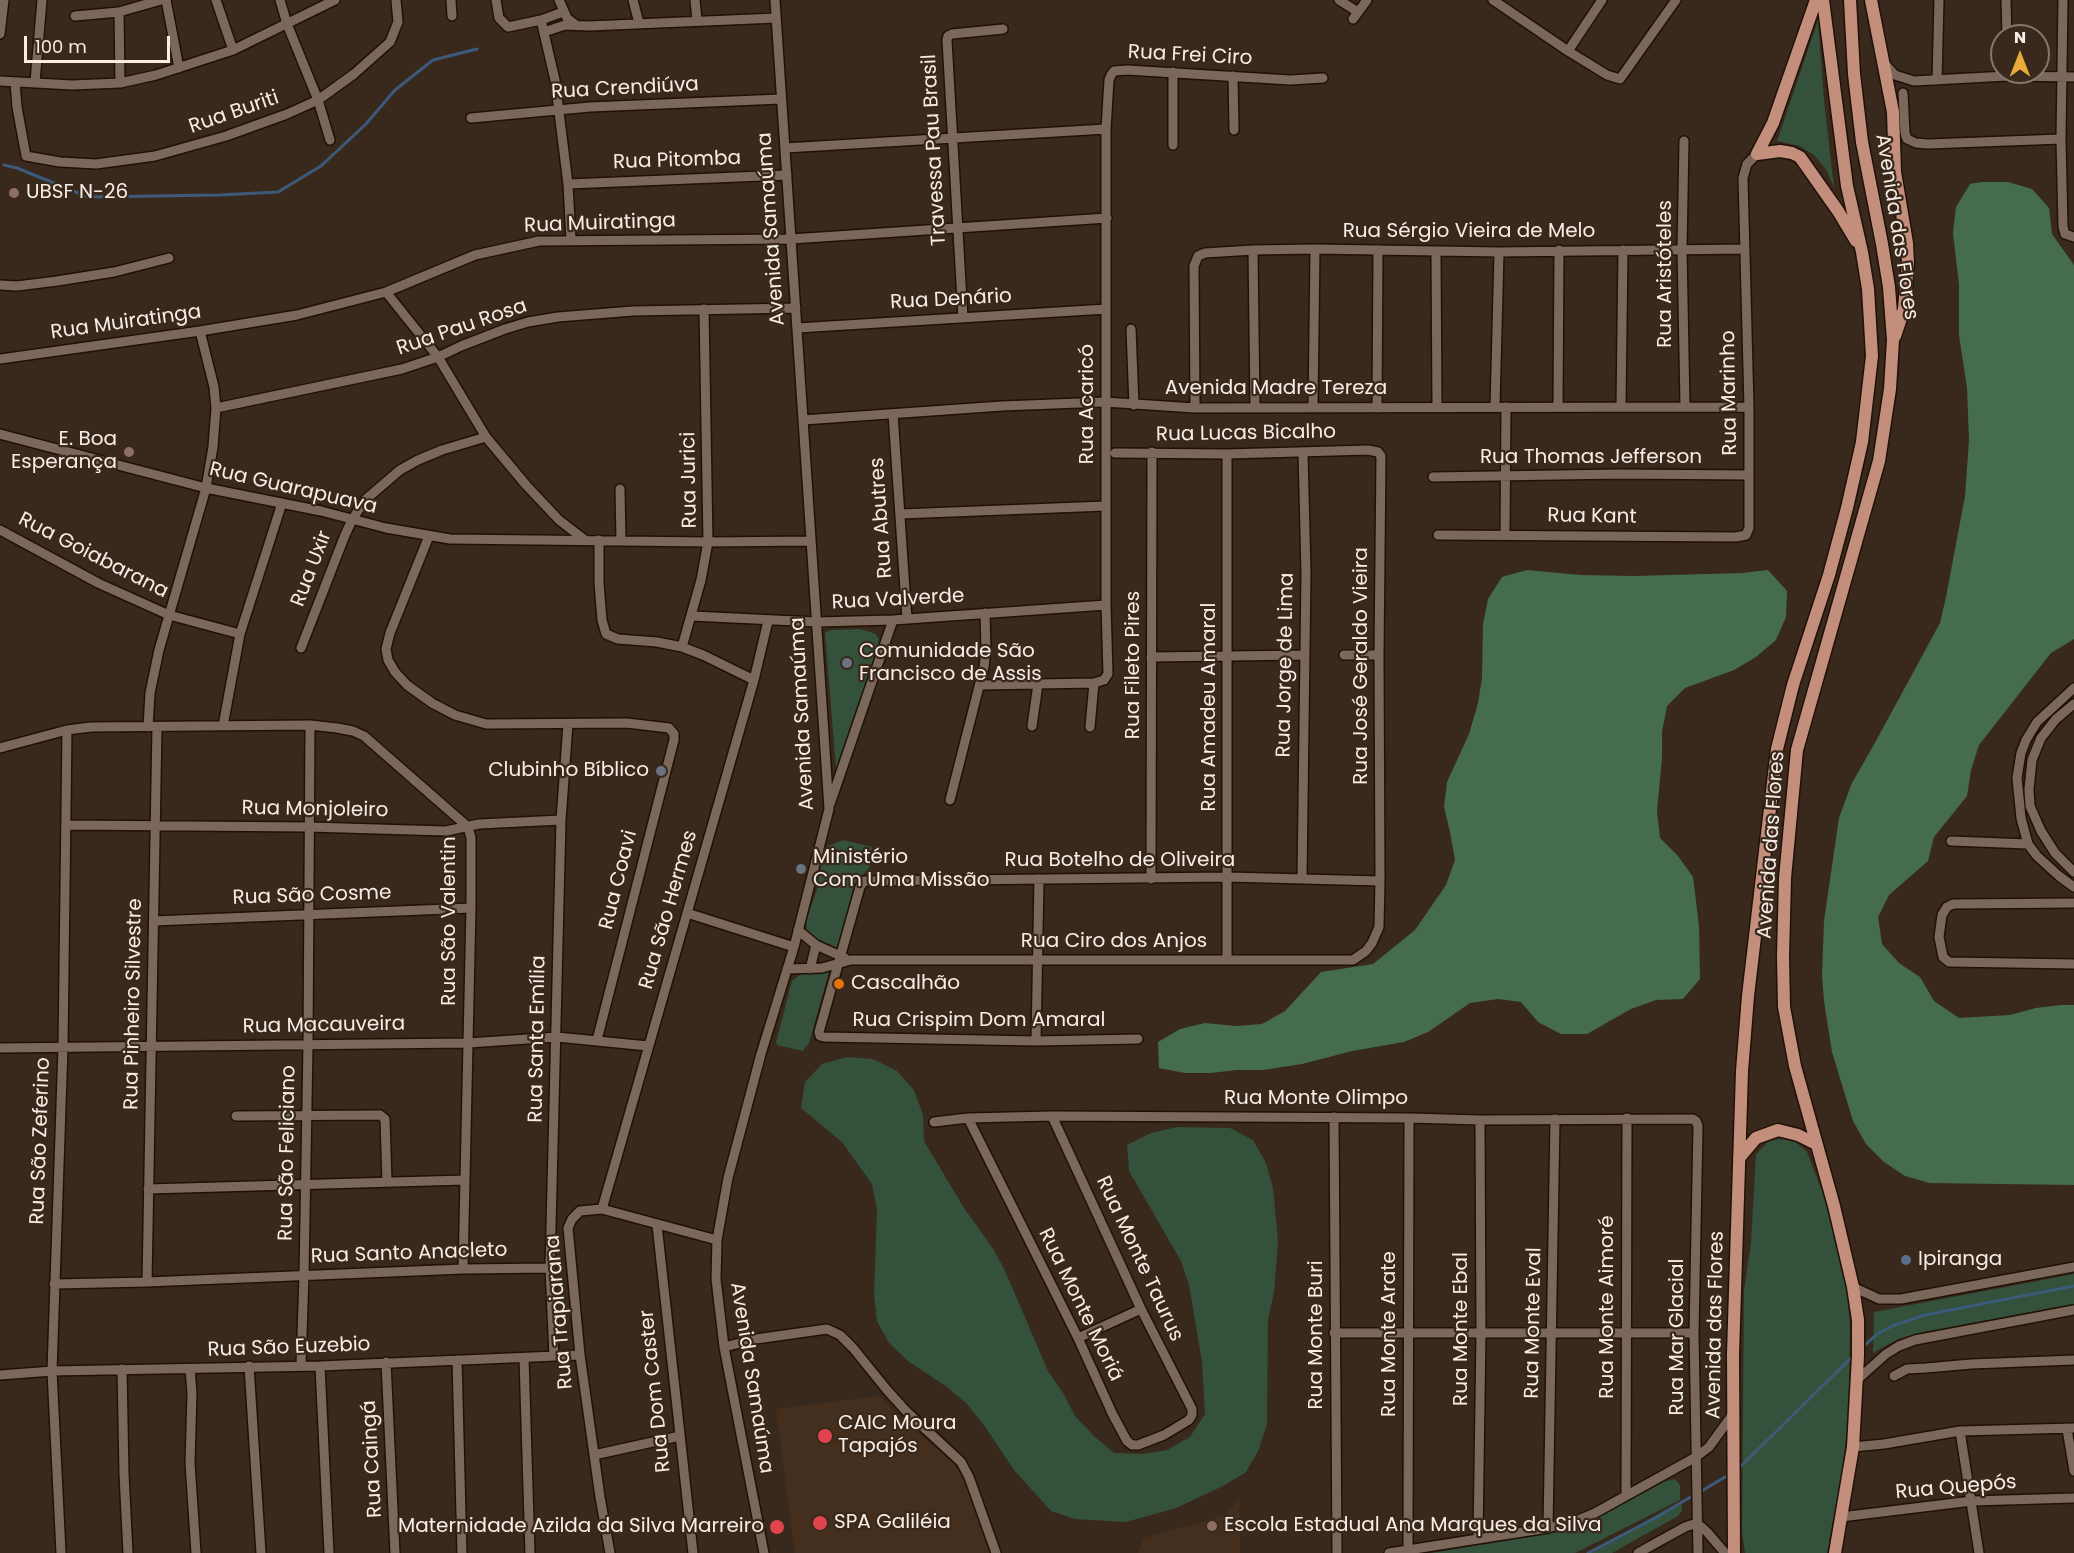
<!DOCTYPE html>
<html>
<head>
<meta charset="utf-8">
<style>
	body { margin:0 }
	#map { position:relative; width:2074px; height:1553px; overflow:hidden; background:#39291d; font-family:Poppins,sans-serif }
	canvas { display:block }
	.north { position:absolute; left:1990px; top:24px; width:60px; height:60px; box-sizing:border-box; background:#39291d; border:2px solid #85776d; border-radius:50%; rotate:0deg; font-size:16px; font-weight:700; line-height:24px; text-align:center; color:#f8ede5 }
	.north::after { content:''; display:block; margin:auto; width:21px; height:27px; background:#eaaa38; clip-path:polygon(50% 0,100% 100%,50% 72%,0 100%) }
	.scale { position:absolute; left:24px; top:36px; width:146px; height:27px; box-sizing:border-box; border:3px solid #f8ede5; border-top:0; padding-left:8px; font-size:18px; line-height:21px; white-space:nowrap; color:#f8ede5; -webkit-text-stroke:4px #39291d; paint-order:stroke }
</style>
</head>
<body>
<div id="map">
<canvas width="2074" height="1553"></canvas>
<div class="north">N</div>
<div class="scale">100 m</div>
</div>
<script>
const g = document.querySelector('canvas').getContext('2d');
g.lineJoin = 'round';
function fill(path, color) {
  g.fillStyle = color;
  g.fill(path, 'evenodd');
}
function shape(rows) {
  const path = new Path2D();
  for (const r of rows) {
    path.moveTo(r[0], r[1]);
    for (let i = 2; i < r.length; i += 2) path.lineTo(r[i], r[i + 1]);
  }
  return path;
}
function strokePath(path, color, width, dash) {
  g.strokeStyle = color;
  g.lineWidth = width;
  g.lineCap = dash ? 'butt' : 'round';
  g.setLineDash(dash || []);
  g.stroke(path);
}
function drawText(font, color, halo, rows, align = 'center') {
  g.font = font + ' Poppins,sans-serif';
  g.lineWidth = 4.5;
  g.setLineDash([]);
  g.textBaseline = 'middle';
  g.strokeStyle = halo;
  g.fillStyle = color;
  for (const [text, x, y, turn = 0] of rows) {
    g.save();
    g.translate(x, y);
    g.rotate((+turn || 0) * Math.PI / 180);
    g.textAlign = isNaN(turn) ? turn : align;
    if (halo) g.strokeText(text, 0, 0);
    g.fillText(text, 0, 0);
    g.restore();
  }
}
const built = shape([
	[880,1396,907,1426,951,1459,965,1481,991,1553,795,1553,776,1409],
	[1239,1499,1240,1553,1138,1553,1144,1538,1226,1515]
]);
const green = shape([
	[1818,20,1824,100,1834,188,1827,171,1815,156,1800,146,1777,141],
	[860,629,876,634,879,640,854,732,841,763,836,768,825,633,830,630],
	[843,840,872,847,870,867,858,879,837,949,812,938,807,930,806,921,817,890,823,853,828,846],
	[829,972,809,1043,803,1051,777,1045,776,1042,792,981,801,974],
	[847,1057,873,1059,897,1071,914,1090,923,1115,924,1141,964,1208,994,1250,1006,1273,1048,1371,1063,1393,1075,1416,1094,1436,1114,1453,1142,1454,1167,1450,1190,1437,1205,1414,1202,1362,1189,1285,1181,1261,1129,1171,1127,1145,1151,1133,1177,1127,1230,1128,1253,1140,1266,1163,1273,1188,1278,1241,1274,1293,1268,1319,1267,1424,1259,1449,1246,1472,1223,1486,1176,1508,1126,1522,1075,1519,1051,1511,1014,1470,986,1428,967,1404,947,1387,908,1361,889,1343,877,1321,874,1295,877,1209,872,1184,842,1142,801,1108,805,1082,822,1064],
	[1778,1139,1795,1141,1807,1152,1830,1211,1846,1283,1850,1325,1849,1411,1842,1473,1827,1553,1745,1553,1742,1532,1744,1291,1751,1242,1756,1154,1768,1142],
	[2074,1274,2074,1304,1923,1332,1898,1339,1873,1353,1874,1312],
	[1675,1479,1680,1485,1680,1500,1575,1553,1431,1553,1570,1530,1666,1481],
	[1681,1501,1682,1510,1678,1516,1612,1553,1591,1553]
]);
const forest = shape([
	[1981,182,2008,182,2032,189,2049,208,2052,234,2074,265,2074,639,2051,653,1979,745,1971,770,1967,796,1934,837,1928,861,1889,895,1878,917,1882,944,1899,963,1920,977,1934,1001,1959,1018,2010,1015,2036,1008,2061,1005,2074,1005,2074,1185,1930,1183,1905,1176,1884,1162,1866,1144,1853,1121,1832,1052,1824,1001,1822,975,1824,921,1839,818,1851,785,1877,739,1940,623,1946,597,1965,496,1969,440,1967,388,1959,335,1959,285,1953,233,1956,207,1970,184],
	[1527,570,1580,575,1634,576,1742,573,1768,570,1787,591,1786,617,1776,640,1756,657,1734,670,1685,688,1667,706,1662,732,1662,758,1657,811,1660,838,1678,856,1693,877,1699,926,1700,979,1683,999,1656,1000,1631,1009,1587,1034,1561,1034,1538,1022,1521,1002,1498,999,1470,1003,1428,1032,1404,1042,1352,1051,1302,1064,1263,1070,1237,1070,1211,1073,1185,1073,1159,1068,1158,1042,1180,1029,1205,1023,1236,1026,1262,1024,1285,1011,1321,972,1373,964,1415,930,1446,885,1455,860,1450,832,1444,807,1447,782,1469,734,1478,703,1482,678,1483,624,1488,599,1502,577]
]);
const stream = shape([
	[4,165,17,168,88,197,219,195,278,192,321,166,366,124,395,90,433,60,477,49],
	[1863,1347,1877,1334,1892,1326,1925,1315,2074,1286],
	[1738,1469,1853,1356],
	[1700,1492,1730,1474],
	[1588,1553,1657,1517,1694,1495]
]);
const minor = shape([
	[166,0,179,68],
	[216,0,233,50],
	[280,0,287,24,318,100,330,140],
	[451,0,452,16],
	[496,0,499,18,508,27,541,20,563,12],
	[559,0,567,18,576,25],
	[633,0,639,23],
	[695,0,697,20],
	[1339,0,1358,12],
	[1493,0,1568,51,1607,75,1620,79,1676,0],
	[2006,0,2007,36],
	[2063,0,2061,139,2063,227,2065,234,2074,237],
	[119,12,120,83],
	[75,16,119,12,161,0],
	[1353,19,1367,0],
	[541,20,555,80,568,184,571,240],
	[544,32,565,25,589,26,776,18],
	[0,34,4,0],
	[1568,51,1602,0],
	[1885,64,1895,75,1914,81,2007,76,2074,77],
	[1173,72,1173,145],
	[1233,76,1234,130],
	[1937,80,1939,0],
	[0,81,72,85,120,83,156,75,233,50,335,0],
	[15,82,17,107,26,156,60,162,96,164,155,156,226,136,287,114,318,100,354,74,390,42,398,22,396,0],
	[35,82,42,0],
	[1903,93,1905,133,1907,139,1916,143,1928,144,2061,139],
	[471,118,590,107,781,99],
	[1684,141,1682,249,1685,406],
	[785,148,1106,129],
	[568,184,787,175],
	[1253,250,1255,407],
	[1436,252,1437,407],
	[0,285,17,286,57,281,114,272,169,258],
	[386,292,438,357,486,437,526,485,559,520,585,540],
	[963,318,947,40,948,36,952,34,1003,29],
	[797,328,1106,309],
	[1131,329,1134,405],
	[0,359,200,331,297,315,386,292,475,255,539,241,791,239,1107,218],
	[1621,406,1623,250],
	[1313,407,1315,249],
	[1495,407,1499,252],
	[1558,407,1559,250],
	[216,408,402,369,438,357,461,346,505,329,528,322,558,317,633,311,796,308],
	[1195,408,1194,266,1198,256,1205,253,1253,250,1315,249,1499,252,1745,249],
	[1377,408,1378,250],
	[893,414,907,619],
	[803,420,1002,406,1105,402,1195,408,1749,407],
	[0,434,206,488,321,511,386,528,450,539,708,542,811,541],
	[1433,477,1620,474,1749,475],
	[620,489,621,541],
	[900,514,1106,506],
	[0,530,98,583,169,615,240,634],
	[1438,535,1736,537,1746,535,1749,528,1749,407,1743,178,1747,164,1757,154],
	[1505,535,1506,407],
	[429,536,390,633,386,649,388,660,395,672,407,685,432,703,455,715,486,724,627,723,669,728,674,734,674,740,597,1040],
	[599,540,599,583,602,620,606,634,618,639,657,642,682,647,703,655,754,680],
	[692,616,817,622,893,620,1106,605],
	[682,647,701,580,708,542,704,309],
	[301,648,345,535,352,520,365,500,400,470,418,460,442,450,486,437],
	[1344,655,1379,655],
	[1151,657,1305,655],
	[981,685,1094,683,1104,680,1108,674,1106,605,1106,129,1109,80,1111,75,1114,71,1127,70,1290,80,1323,78],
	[2074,688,2037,722,2026,740,2021,753,2017,778,2021,818,2028,844,2037,856,2059,876,2074,887],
	[2074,704,2056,719,2041,738,2032,760,2029,789,2030,806,2041,831,2055,853,2074,872],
	[223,726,240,634,282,503],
	[1032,726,1038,684],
	[148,727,150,693,159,650,206,488,213,447,216,408,214,387,200,331],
	[1090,727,1094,683],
	[0,748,67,730,91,727,310,725,337,728,353,731,364,736,468,827,471,838,471,908,463,1269],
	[950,800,984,667,986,650,985,613],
	[830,804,893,620],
	[67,825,309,827,446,831,479,824,561,820],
	[1951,841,2028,844],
	[1151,879,1152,452],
	[1302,879,1306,573,1303,452],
	[2074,903,1953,904,1947,907,1942,915,1939,937,1943,957,1949,962,2074,964],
	[687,913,794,947],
	[154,921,471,908],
	[798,930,816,945,845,958],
	[1227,960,1227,454],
	[787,969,822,968,851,960,1353,960,1366,951,1372,943,1379,927,1380,881,1379,655,1381,456,1378,452,1368,450,1227,454,1115,453],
	[810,969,816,945],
	[1138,1039,1036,1041,824,1037,820,1036,819,1032,860,887,864,881,1228,877,1380,881],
	[1036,1041,1039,879],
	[0,1048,468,1043,557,1037,648,1046],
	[236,1116,380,1115,385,1119,387,1182],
	[1334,1117,1337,1553],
	[968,1118,1078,1338,1112,1413,1127,1441,1132,1445,1138,1445,1164,1435,1189,1420,1192,1415,1192,1409,1141,1309,1052,1116],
	[934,1122,968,1118,1052,1116,1409,1118,1480,1120,1693,1119,1696,1121,1698,1126,1694,1333,1698,1553],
	[148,1189,465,1180],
	[602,1209,754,680,768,621],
	[657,1225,693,1553],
	[147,1282,157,727],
	[54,1284,147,1282,463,1269,550,1268],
	[1853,1287,1879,1299,1901,1299,2074,1267],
	[1334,1333,1694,1333],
	[1078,1338,1141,1309],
	[724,1347,756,1339,827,1329,840,1335,853,1348,887,1390,906,1411,961,1462,969,1477,996,1553],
	[554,1356,550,1268,561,820,568,724],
	[524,1358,530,1553],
	[457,1360,462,1553],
	[386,1362,395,1553],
	[301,1365,304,1275,308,1045,310,725],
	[249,1366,261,1553],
	[320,1366,329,1553],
	[122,1369,124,1474,128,1553],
	[190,1369,192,1393,190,1463,196,1553],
	[0,1375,52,1371,320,1366,580,1355],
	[1894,1376,1907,1369,1926,1368,1971,1364,2074,1360],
	[1857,1380,1886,1354,1899,1346,1915,1340,2074,1310],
	[2067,1429,2074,1471],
	[1960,1431,1979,1553],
	[1853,1447,1884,1444,1960,1431,2074,1428],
	[594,1455,680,1436],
	[1626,1496,1627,1118],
	[1841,1517,1972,1501,2074,1498],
	[1697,1523,1707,1532,1725,1553],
	[1548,1528,1555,1119],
	[1478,1539,1481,1332,1480,1120],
	[1408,1550,1409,1118],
	[61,1553,52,1371,63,1047,67,730],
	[610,1553,600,1497,580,1355,568,1228,572,1219,580,1211,602,1209,717,1240],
	[764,1553,724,1347,716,1279,717,1240,728,1178,761,1054,794,947,829,809,775,0],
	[1389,1553,1548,1528,1576,1521,1595,1513,1696,1457,1709,1447,1733,1414],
	[1638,1553,1685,1527,1697,1523]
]);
const major = shape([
	[1871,0,1893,112,1895,172,1907,243,1908,263,1904,309,1895,336],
	[1757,154,1773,123,1816,0],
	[1757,154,1780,151,1792,153,1800,157,1838,211,1856,241],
	[1739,1158,1756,1138,1778,1130,1798,1135,1816,1144],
	[1734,1553,1733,1354,1742,1071,1748,996,1777,749,1793,685,1829,575,1847,508,1862,442,1872,356,1868,289,1862,252,1847,186,1823,0],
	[1835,1553,1853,1447,1858,1356,1858,1320,1853,1287,1834,1206,1795,1066,1784,1007,1783,957,1785,878,1797,750,1879,461,1890,389,1893,340,1889,287,1882,244,1862,142,1854,74,1850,0]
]);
const markers = [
	[14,193,6,"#8d6e63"],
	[129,452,6,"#8d6e63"],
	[847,663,6,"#6b7280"],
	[661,771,6,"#6b7280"],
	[801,869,6,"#6b7280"],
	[839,984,6,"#e8710a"],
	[1906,1260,6,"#5c6f8a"],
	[825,1436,8,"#e0444e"],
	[820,1523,8,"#e0444e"],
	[1212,1526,6,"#8d6e63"],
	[777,1527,8,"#e0444e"]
];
const streetNames = [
	["Rua Frei Ciro",1190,56,3],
	["Rua Crendiúva",625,89,-3],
	["Rua Buriti",234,113,-19],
	["Travessa Pau Brasil",935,150,-93],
	["Rua Pitomba",677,161,-2],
	["Rua Muiratinga",600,224,-2],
	["Avenida das Flores",1896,227,81],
	["Avenida Samaúma",772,229,-94],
	["Rua Sérgio Vieira de Melo",1469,232],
	["Rua Aristóteles",1666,274,-90],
	["Rua Denário",951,300,-3],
	["Rua Muiratinga",126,323,-8],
	["Rua Pau Rosa",462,328,-19],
	["Avenida Madre Tereza",1276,389],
	["Rua Marinho",1730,393,-91],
	["Rua Acaricó",1088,404,-90],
	["Rua Lucas Bicalho",1246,434,-1],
	["Rua Thomas Jefferson",1591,458],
	["Rua Jurici",690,480,-91],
	["Rua Guarapuava",293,489,13],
	["Rua Kant",1592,517,1],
	["Rua Abutres",882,518,-94],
	["Rua Goiabarana",93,556,27],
	["Rua Uxir",312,569,-69],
	["Rua Valverde",898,600,-3],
	["Rua Fileto Pires",1134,665,-90],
	["Rua Jorge de Lima",1286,665,-89],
	["Rua José Geraldo Vieira",1362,666,-90],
	["Rua Amadeu Amaral",1210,707,-90],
	["Avenida Samaúma",803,714,-93],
	["Rua Monjoleiro",315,810,1],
	["Avenida das Flores",1772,845,-86],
	["Rua Botelho de Oliveira",1120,861],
	["Rua Coavi",619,880,-76],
	["Rua São Cosme",312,896,-2],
	["Rua São Hermes",669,910,-74],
	["Rua São Valentin",450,921,-90],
	["Rua Ciro dos Anjos",1114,942],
	["Rua Pinheiro Silvestre",134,1004,-89],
	["Rua Crispim Dom Amaral",979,1021],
	["Rua Macauveira",324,1026,-1],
	["Rua Santa Emília",538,1039,-89],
	["Rua Monte Olimpo",1316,1099],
	["Rua São Zeferino",41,1141,-88],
	["Rua São Feliciano",288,1153,-89],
	["Rua Santo Anacleto",409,1254,-2],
	["Rua Monte Taurus",1139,1259,65],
	["Rua Monte Moriá",1080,1305,64],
	["Rua Monte Aimoré",1608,1307,-90],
	["Rua Trapiarana",560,1312,-95],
	["Rua Monte Eval",1534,1323,-89],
	["Avenida das Flores",1716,1325,-89],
	["Rua Monte Ebal",1462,1329,-90],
	["Rua Monte Arate",1390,1334,-90],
	["Rua Monte Buri",1317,1335,-90],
	["Rua Mar Glacial",1678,1337,-90],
	["Rua São Euzebio",289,1348,-2],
	["Avenida Samaúma",751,1378,81],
	["Rua Dom Caster",656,1391,-96],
	["Rua Caingá",373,1459,-93],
	["Rua Quepós",1956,1488,-5]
];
const poiNames = [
	["UBSF N-26",26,193],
	["E. Boa",117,440,"right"],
	["Esperança",117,463,"right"],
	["Comunidade São",859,652],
	["Francisco de Assis",859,675],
	["Clubinho Bíblico",649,771,"right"],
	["Ministério",813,858],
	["Com Uma Missão",813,881],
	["Cascalhão",851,984],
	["Ipiranga",1918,1260],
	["CAIC Moura",838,1424],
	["Tapajós",838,1447],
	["SPA Galiléia",834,1523],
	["Escola Estadual Ana Marques da Silva",1224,1526],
	["Maternidade Azilda da Silva Marreiro",764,1527,"right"]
];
fill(built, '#442f1e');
fill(green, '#33513b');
fill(forest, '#456c4f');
strokePath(stream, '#3c5a7a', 3);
strokePath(minor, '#201106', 12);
strokePath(major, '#201106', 15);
strokePath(minor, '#7b685a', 9);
strokePath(major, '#c48e7c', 12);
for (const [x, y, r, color] of markers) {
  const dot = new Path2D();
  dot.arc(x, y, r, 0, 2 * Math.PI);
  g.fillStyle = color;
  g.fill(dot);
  strokePath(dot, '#39291d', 2);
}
drawText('20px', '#f8ede5', '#39291d', streetNames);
drawText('20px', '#f8ede5', '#39291d', poiNames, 'left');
</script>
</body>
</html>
